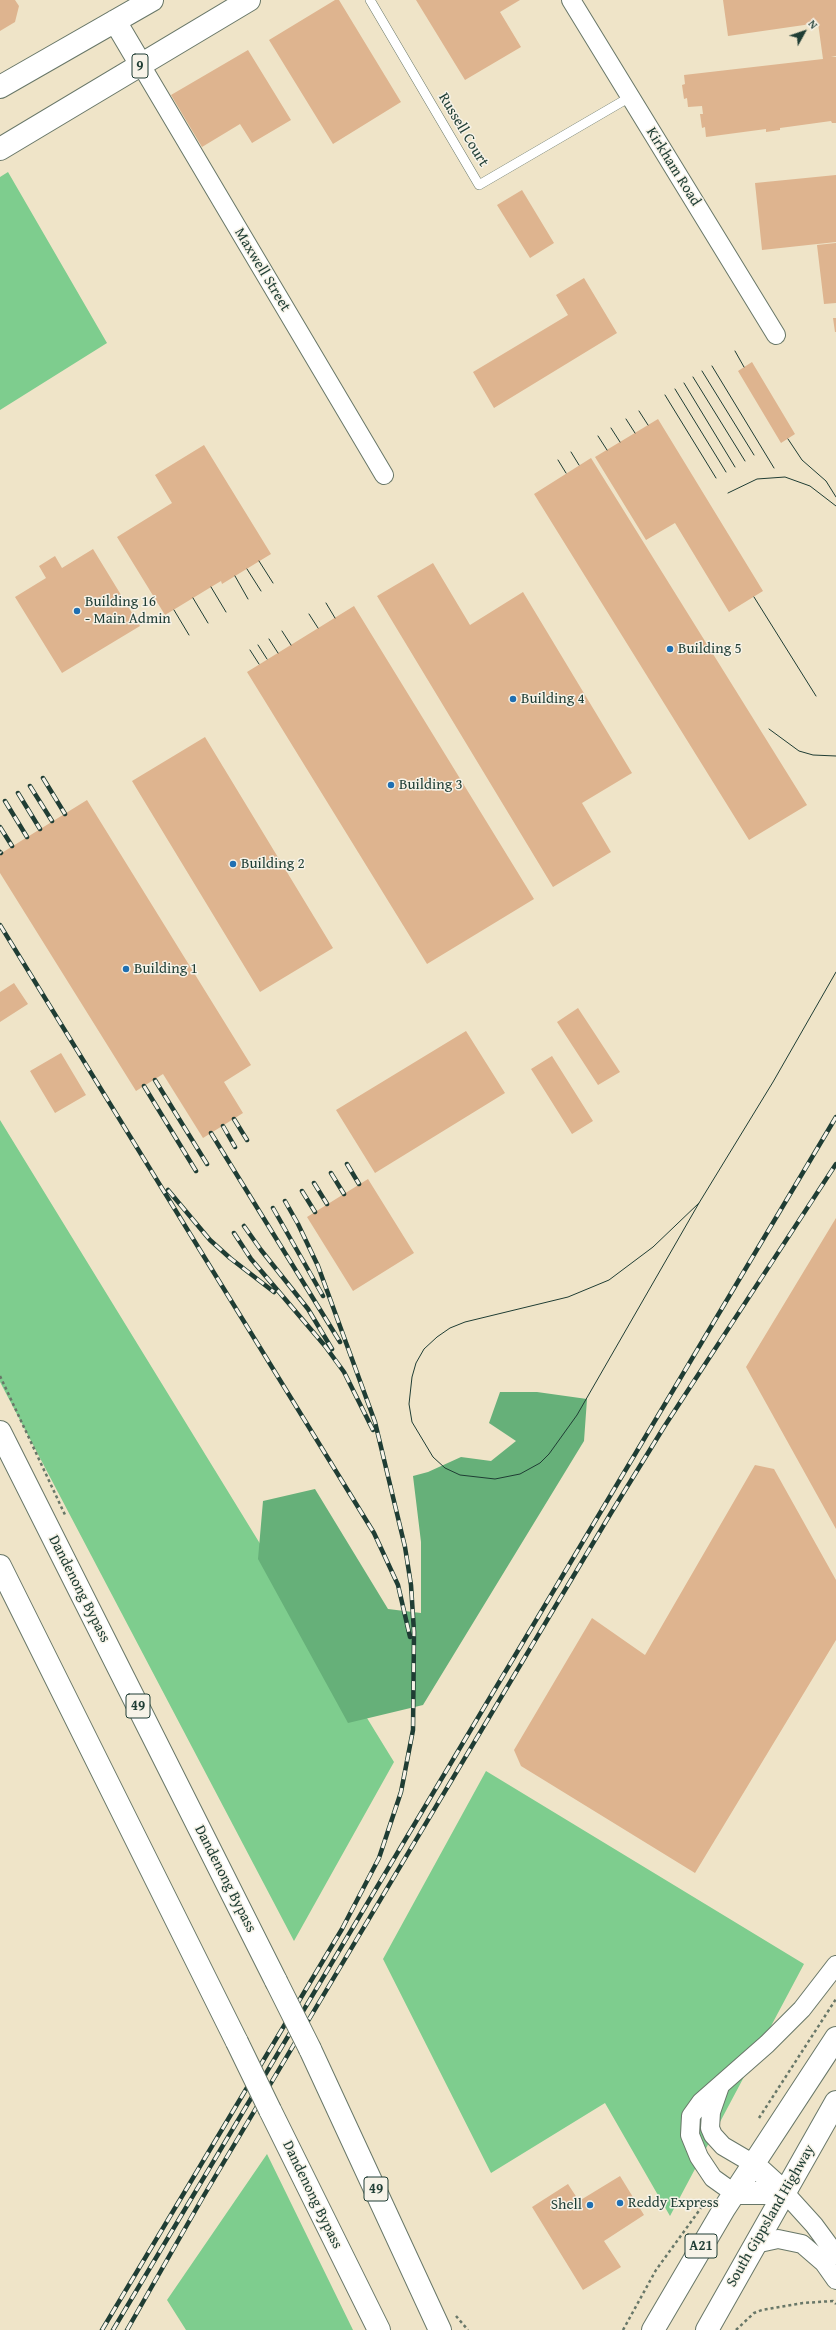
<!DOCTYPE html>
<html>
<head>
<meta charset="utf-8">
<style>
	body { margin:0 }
	#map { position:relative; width:836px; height:2330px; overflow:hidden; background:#efe4c8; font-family:"Gentium Book Plus",serif }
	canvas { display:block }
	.north { position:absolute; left:784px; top:12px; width:40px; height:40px; -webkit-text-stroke:3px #f7f3e8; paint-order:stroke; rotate:50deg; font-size:11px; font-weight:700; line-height:16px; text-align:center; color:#1f3d34 }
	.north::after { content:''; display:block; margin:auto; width:14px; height:18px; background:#1f3d34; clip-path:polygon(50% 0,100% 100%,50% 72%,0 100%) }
</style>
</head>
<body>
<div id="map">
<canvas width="836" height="2330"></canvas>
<div class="north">N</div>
</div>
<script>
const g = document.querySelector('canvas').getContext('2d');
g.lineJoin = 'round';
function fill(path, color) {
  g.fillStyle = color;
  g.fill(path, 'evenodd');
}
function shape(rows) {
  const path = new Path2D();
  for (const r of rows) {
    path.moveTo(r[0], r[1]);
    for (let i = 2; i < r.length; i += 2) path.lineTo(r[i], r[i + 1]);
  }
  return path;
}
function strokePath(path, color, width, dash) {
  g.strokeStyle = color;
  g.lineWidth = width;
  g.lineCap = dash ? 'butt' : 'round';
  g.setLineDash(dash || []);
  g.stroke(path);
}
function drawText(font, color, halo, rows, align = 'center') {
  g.font = font + ' "Gentium Book Plus",serif';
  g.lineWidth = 3;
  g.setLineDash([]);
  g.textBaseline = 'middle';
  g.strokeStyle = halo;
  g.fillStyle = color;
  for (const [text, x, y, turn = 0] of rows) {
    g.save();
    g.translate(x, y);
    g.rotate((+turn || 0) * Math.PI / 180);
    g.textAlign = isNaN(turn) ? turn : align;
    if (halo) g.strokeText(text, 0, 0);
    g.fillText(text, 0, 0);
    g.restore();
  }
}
const green = shape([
	[8,172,107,343,0,410,0,177],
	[0,1120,394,1762,294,1941,0,1382],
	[486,1771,804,1964,670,2216,605,2103,491,2173,383,1959],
	[267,2154,353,2330,186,2330,167,2300]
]);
const forest = shape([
	[500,1392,537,1392,587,1399,584,1441,423,1705,348,1723,258,1559,263,1501,315,1489,388,1609,421,1613,421,1542,413,1476,428,1472,461,1457,491,1461,516,1441,489,1423]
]);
const building = shape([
	[0,0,15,0,19,6,15,22,0,31],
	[335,0,339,0,401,102,333,144,269,40],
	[416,0,520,0,500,12,521,47,465,80],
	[723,0,836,0,836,56,831,57,836,57,836,123,832,123,831,121,780,128,780,130,766,132,766,129,706,137,705,127,702,128,700,114,703,114,702,106,688,107,687,98,684,99,682,85,685,84,684,75,823,59,818,23,728,36],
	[248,50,291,120,252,143,240,124,202,147,171,95],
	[836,175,836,242,762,250,755,183],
	[522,190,554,243,530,258,497,205],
	[836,243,836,303,824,304,817,245],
	[584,278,617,333,494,408,473,372,568,315,556,295],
	[833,318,836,318,836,332,835,332],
	[752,362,795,434,781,443,738,371],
	[658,419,763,591,729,612,675,523,646,540,595,457],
	[204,445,271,554,222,584,221,581,165,615,117,537,172,503,155,475],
	[591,458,807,805,749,840,534,494],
	[93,549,140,626,62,673,15,597,46,578,39,566,55,556,62,568],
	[433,563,470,625,523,592,632,773,582,803,611,852,553,887,377,596],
	[354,606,534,899,427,964,247,672],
	[205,737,333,948,260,992,132,781],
	[87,800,251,1065,224,1082,243,1113,203,1138,163,1074,136,1091,0,873,0,854],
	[14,983,28,1004,0,1022,0,992],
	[578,1008,620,1072,598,1085,557,1022],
	[466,1031,505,1093,375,1173,336,1110],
	[61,1053,86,1095,55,1113,30,1071],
	[552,1056,593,1121,572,1134,531,1069],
	[368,1179,414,1253,353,1291,307,1217],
	[836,1218,836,1529,746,1367],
	[755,1465,774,1469,836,1580,836,1640,695,1873,521,1766,514,1750,592,1618,645,1655],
	[620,2176,644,2215,604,2241,621,2267,583,2290,532,2207,568,2184,579,2201]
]);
const path = shape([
	[0,1376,66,1517],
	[759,2118,836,1999],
	[456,2316,468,2330],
	[623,2330,656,2270,701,2208],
	[736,2330,754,2313,762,2310,803,2303,833,2301,836,2304]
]);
const lane = shape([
	[370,0,479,185,630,97]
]);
const street = shape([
	[571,0,776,335],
	[141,65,384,475],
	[720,2086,711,2112,710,2128,713,2135,723,2146,752,2163],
	[734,2193,713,2178,699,2157,690,2135,691,2116,701,2102,767,2044,802,2009,836,1965],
	[785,2193,814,2225,836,2255],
	[755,2244,778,2239,802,2244,824,2263,836,2280]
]);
const highway = shape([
	[115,21,141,65],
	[0,87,152,0],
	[0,149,249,0],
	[0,1432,276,1981],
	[0,1566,237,2042],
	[310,2049,440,2330],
	[270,2110,379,2330],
	[752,2163,785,2193],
	[734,2193,785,2193],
	[653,2330,724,2209,836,2038],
	[707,2330,836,2102]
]);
const tram = shape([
	[735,351,744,367],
	[712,366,774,468],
	[702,371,754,455],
	[693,377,745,461],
	[684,383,735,467],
	[675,389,726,472],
	[665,395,716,478],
	[639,411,648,425],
	[626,419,635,433],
	[611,428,620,442],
	[598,436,607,450],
	[788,439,802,460,826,481,836,497],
	[571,452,579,465],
	[558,460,566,473],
	[728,493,757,479,785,477,810,486,836,506],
	[259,561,273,583],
	[247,569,261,591],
	[235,576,248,599],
	[211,587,226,612],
	[754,597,816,696],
	[193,598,208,623],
	[326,603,335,618],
	[174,610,189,635],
	[309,614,318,628],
	[282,631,291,645],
	[269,639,278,653],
	[258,645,267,659],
	[250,650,259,664],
	[769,729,799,751,813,755,836,756],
	[699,1203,653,1247,609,1280,568,1297,465,1322,450,1328,437,1337,424,1349,416,1363,412,1377,409,1404,412,1422,433,1457,445,1468,460,1475,495,1479,520,1474,540,1463,549,1454,577,1415,699,1203,773,1082,836,972]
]);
const rail = shape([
	[43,778,65,814],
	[30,786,52,821],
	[18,793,40,829],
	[5,801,27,837],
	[0,827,12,846],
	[0,852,1,853],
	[0,925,374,1533,398,1585,410,1637],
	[155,1080,207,1164],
	[144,1086,196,1171],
	[234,1119,247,1140],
	[223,1126,235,1147],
	[211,1133,340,1342],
	[347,1164,359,1184],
	[331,1173,344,1194],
	[314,1183,327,1204],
	[168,1190,210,1240,230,1258,274,1292],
	[302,1191,315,1212],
	[273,1208,323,1296],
	[244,1226,261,1250,308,1309,332,1349],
	[234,1233,251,1259,325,1346,344,1372,373,1430],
	[102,2330,342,1929,379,1858,401,1792,413,1730,414,1632,411,1585,405,1547,375,1422,318,1266,298,1224,285,1201],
	[113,2330,836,1117],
	[127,2330,203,2197,611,1513,664,1427,836,1164]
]);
const highwayBridge = shape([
	[276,1981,310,2049],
	[237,2042,270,2110]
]);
const markers = [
	[77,611,4,"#1f6fb2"],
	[670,649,4,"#1f6fb2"],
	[513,699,4,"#1f6fb2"],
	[391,785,4,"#1f6fb2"],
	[233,864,4,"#1f6fb2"],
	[126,969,4,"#1f6fb2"],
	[620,2203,4,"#1f6fb2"],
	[590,2205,4,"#1f6fb2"]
];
const shields = [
	[140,66,16],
	[138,1706,24],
	[376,2189,24],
	[701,2246,32]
];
const shieldNames = [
	["9",140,66],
	["49",138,1706],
	["49",376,2189],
	["A21",701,2246]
];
const streetNames = [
	["Russell Court",463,130,59],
	["Kirkham Road",673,167,58],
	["Maxwell Street",262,270,59],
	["Dandenong Bypass",79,1589,63],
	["Dandenong Bypass",225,1879,63],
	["Dandenong Bypass",312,2195,64],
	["South Gippsland Highway",771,2216,-60]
];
const poiNames = [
	["Building 16",85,602],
	["- Main Admin",85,619],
	["Building 5",678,649],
	["Building 4",521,699],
	["Building 3",399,785],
	["Building 2",241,864],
	["Building 1",134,969],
	["Reddy Express",628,2203],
	["Shell",582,2205,"right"]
];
fill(green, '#7ecd8e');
fill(forest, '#66b079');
fill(building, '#deb48f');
strokePath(lane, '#687768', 10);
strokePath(street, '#687768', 20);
strokePath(highway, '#687768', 24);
strokePath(path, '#687768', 2.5, [3, 3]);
strokePath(lane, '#fff', 9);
strokePath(street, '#fff', 18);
strokePath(highway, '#fff', 22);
strokePath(tram, '#1f3d34', 1);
strokePath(rail, '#1f3d34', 4.5);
strokePath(rail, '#f7f3e8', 3, [9]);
strokePath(highwayBridge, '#687768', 24, []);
strokePath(highwayBridge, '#fff', 22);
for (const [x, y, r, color] of markers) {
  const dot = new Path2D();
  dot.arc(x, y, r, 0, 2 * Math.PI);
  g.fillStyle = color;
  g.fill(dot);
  strokePath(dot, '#f7f3e8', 1.5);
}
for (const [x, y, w] of shields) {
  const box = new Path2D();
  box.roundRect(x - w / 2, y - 12, w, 24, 3);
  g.fillStyle = '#f7f3e8';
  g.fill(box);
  strokePath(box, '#1f3d34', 1);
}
drawText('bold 14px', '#1f3d34', null, shieldNames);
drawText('15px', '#1f3d34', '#f7f3e8', streetNames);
drawText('15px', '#1f3d34', '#f7f3e8', poiNames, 'left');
</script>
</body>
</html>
